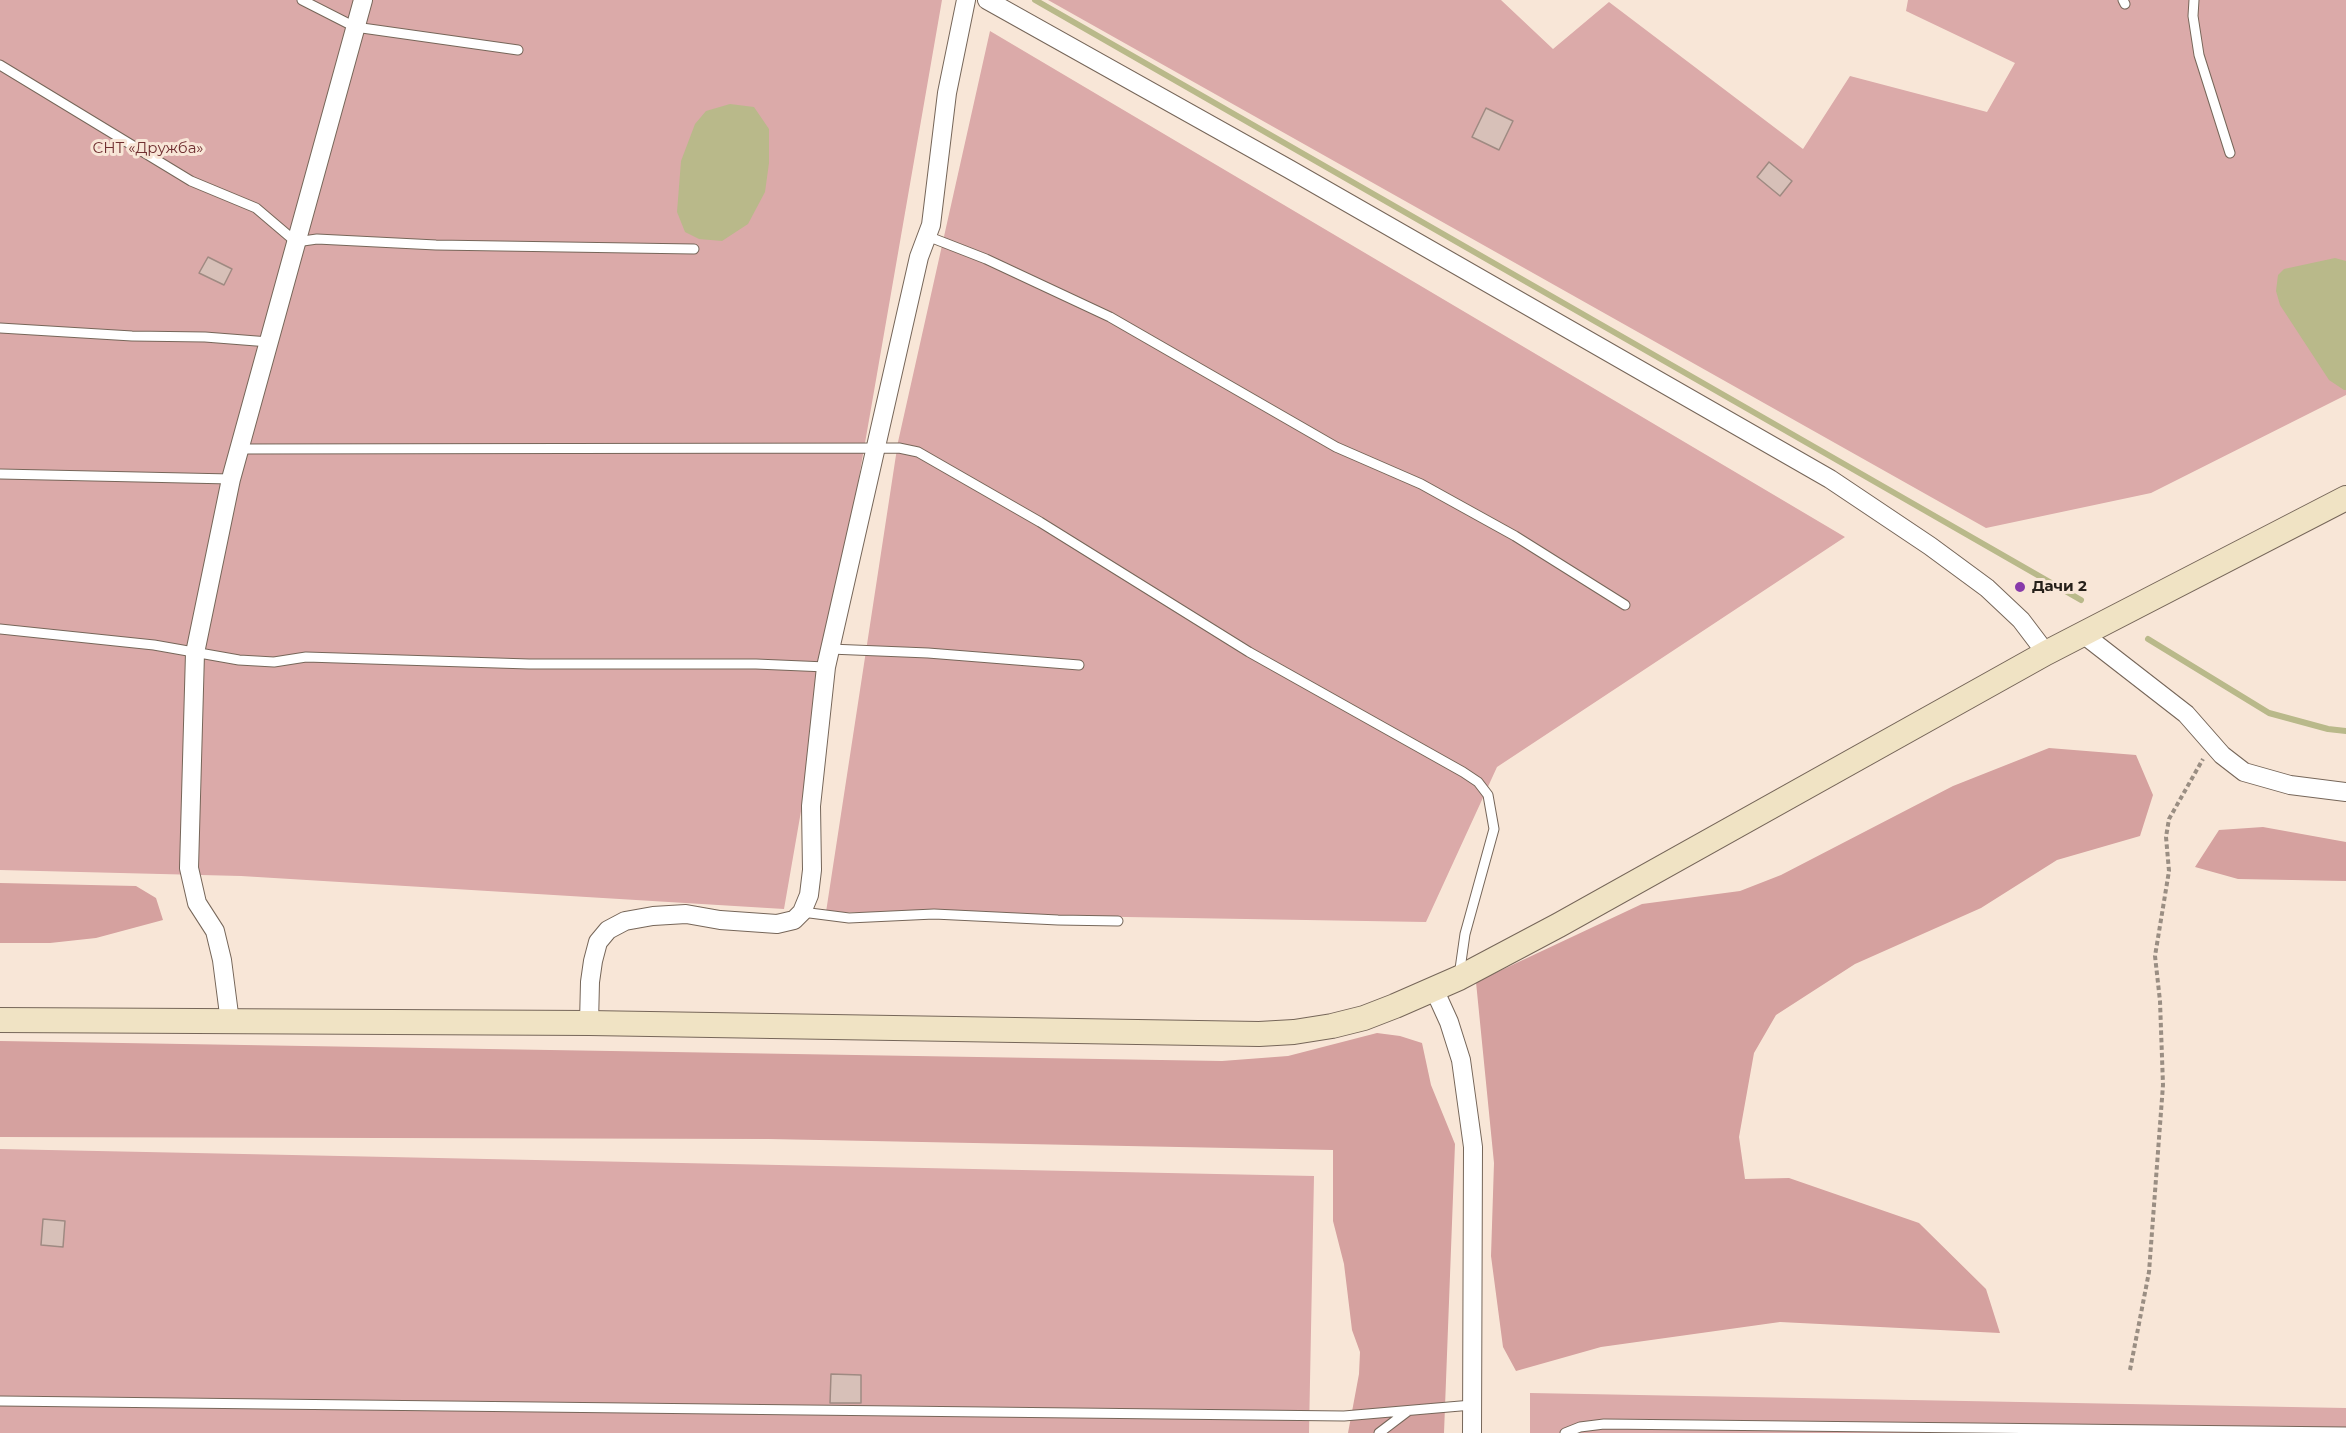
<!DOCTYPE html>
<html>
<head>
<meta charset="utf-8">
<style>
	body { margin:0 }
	canvas { display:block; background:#f8e6d7 }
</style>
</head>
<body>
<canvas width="2346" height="1433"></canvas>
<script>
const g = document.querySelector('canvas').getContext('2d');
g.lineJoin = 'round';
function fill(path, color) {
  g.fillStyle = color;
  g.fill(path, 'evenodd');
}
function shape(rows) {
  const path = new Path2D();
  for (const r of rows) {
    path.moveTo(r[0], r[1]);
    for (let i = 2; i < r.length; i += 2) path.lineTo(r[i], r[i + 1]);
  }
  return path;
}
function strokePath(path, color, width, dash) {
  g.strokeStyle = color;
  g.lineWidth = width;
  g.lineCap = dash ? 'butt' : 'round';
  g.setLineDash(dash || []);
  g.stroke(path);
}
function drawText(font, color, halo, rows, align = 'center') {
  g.font = font + ' Montserrat,sans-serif';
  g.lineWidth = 6;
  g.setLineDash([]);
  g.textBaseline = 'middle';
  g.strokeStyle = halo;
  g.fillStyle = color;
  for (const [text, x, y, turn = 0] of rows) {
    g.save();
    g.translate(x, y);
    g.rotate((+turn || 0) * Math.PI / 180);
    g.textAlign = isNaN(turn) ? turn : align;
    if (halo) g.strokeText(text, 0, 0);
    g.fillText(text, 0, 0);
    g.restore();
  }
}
const green = shape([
	[0,0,942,0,784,909,241,876,0,870],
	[1048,0,1501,0,1553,49,1609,2,1803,149,1850,76,1987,112,2015,63,1906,11,1908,0,2346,0,2346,395,2151,493,1986,528],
	[990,31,1845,537,1497,767,1426,922,826,912,898,442],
	[0,1149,1314,1176,1309,1433,0,1433],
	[1530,1393,2346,1408,2346,1433,1530,1433]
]);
const forest = shape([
	[2049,748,2136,755,2153,795,2140,836,2057,860,1981,908,1855,964,1776,1015,1754,1053,1739,1137,1745,1179,1789,1178,1919,1223,1986,1289,2000,1333,1780,1322,1601,1347,1516,1371,1503,1347,1491,1256,1494,1163,1476,982,1642,904,1740,891,1781,875,1953,786],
	[2263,827,2346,842,2346,881,2238,879,2195,867,2219,830],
	[0,883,136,886,156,898,163,920,96,938,50,943,0,943],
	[1377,1033,1400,1036,1422,1043,1431,1085,1455,1144,1444,1433,1348,1433,1359,1374,1360,1352,1352,1330,1344,1264,1333,1221,1333,1150,768,1139,0,1137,0,1041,1222,1061,1288,1056]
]);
const water = shape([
	[730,104,754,107,769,129,769,163,765,192,748,224,722,241,699,239,685,232,677,212,681,161,695,124,706,111],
	[2335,258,2346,261,2346,390,2344,390,2329,380,2280,305,2276,291,2278,275,2284,269]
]);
const stream = shape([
	[1035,0,2081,600],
	[2148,639,2269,713,2328,729,2346,731]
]);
const building = shape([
	[1486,108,1513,121,1499,150,1472,137,1486,108],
	[1769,162,1792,181,1780,196,1757,177,1769,162],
	[208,257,232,269,224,285,199,273,208,257],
	[43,1219,65,1221,63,1247,41,1245,43,1219],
	[831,1374,861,1375,861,1403,830,1403,831,1374]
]);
const path = shape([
	[2130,1370,2149,1272,2163,1085,2160,1001,2155,956,2169,871,2166,837,2169,819,2203,759]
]);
const lane = shape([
	[302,0,355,27,518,50],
	[2123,0,2125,4],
	[2194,0,2193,16,2199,55,2230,153],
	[0,65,191,181,256,208,296,242,317,239,436,245,694,249],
	[927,236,986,259,1110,317,1336,447,1421,484,1515,536,1625,605],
	[0,328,132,336,205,337,269,342],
	[240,449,899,448,918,452,1040,522,1249,652,1463,772,1478,782,1488,795,1494,829,1465,934,1459,976],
	[0,474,231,479],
	[0,629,154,645,239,660,274,662,306,657,529,664,756,664,826,667],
	[830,649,928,653,1079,665],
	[802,912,849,918,934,914,1058,920,1118,921],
	[0,1401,1344,1416,1472,1405],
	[1379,1433,1408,1411],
	[1565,1433,1580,1427,1604,1424,2346,1432]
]);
const street = shape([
	[987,0,1289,169,1830,479,1930,546,1987,588,2021,620,2046,653],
	[2083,634,2186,714,2222,755,2244,772,2290,785,2346,792],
	[1434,989,1449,1022,1461,1060,1473,1147,1472,1433],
	[230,1022,222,960,215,931,197,903,189,868,195,653,231,479,363,0],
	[589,1023,590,982,593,961,598,942,608,930,625,921,653,916,686,914,720,920,777,924,794,920,802,912,809,895,812,870,811,806,826,667,919,257,931,225,947,93,966,0]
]);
const secondary = shape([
	[0,1020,589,1023,1259,1034,1294,1032,1332,1026,1364,1018,1395,1006,1459,978,1559,925,2046,653,2346,498]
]);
const markers = [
	[2020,587,6,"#883aaa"]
];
const parkNames = [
	["СНТ «Дружба»",148,149]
];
const poiNames = [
	["Дачи 2",2032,587]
];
fill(green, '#dbaaa9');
fill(forest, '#d5a19f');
fill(water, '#b9b98a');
strokePath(stream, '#b9b98a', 6);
fill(building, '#d7c0b8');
strokePath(building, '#9f8a82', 1.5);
strokePath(lane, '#766659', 11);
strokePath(street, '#766659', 20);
strokePath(secondary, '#766659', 26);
strokePath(path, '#9a8e83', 4, [4.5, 3]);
strokePath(lane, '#fff', 9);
strokePath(street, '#fff', 18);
strokePath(secondary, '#f0e3c4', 24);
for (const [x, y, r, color] of markers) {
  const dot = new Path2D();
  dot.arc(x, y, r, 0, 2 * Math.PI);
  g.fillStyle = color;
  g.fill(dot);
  strokePath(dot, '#f8e6d7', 2);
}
drawText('15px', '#702f31', '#f8e6d7', parkNames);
drawText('bold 15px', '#26201a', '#f8e6d7', poiNames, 'left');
</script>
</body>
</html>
